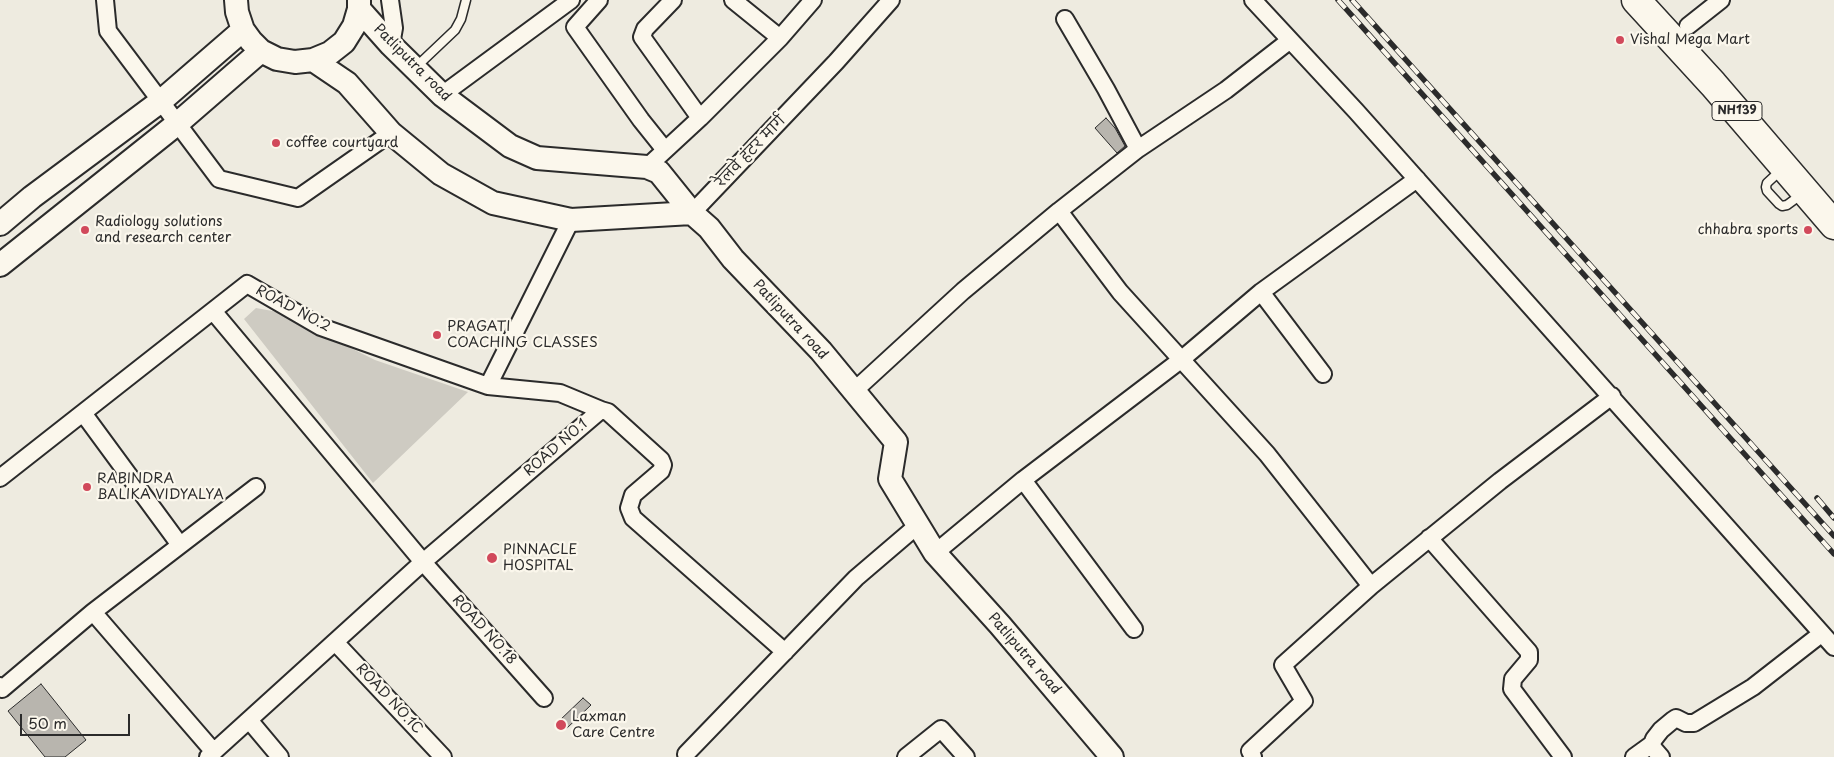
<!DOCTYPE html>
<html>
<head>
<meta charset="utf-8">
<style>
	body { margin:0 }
	#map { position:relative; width:1834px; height:757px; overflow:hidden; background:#eeebe0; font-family:"Playpen Sans",sans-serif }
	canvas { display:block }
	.scale { position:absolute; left:20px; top:714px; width:110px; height:22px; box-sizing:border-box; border:2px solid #2b2b2b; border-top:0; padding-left:6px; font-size:15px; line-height:18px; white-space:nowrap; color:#2b2b2b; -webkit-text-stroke:4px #fbf7ec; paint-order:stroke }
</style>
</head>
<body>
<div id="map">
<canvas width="1834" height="757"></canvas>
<div class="scale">50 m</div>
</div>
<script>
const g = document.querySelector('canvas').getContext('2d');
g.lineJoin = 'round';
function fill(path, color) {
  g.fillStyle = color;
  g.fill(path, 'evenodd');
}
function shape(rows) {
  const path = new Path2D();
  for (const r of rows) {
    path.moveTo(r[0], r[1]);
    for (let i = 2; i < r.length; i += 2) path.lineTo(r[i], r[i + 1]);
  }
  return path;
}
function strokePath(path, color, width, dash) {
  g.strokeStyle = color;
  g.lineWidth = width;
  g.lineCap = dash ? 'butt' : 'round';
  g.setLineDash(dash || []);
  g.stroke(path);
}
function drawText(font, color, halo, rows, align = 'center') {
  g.font = font + ' "Playpen Sans","Playpen Sans Deva",sans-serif';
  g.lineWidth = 4.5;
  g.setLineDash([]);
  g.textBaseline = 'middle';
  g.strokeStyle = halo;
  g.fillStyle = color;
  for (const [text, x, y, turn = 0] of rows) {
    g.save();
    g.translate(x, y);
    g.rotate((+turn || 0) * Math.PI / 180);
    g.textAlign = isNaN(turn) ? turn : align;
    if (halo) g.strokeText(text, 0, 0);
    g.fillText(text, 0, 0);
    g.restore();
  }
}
const green = shape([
	[256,308,278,312,375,360,468,392,373,483,244,319]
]);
const building = shape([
	[1106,118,1115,128,1125,146,1117,153,1095,128,1106,118],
	[41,684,86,740,65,757,45,757,8,711,41,684],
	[583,698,591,705,566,729,558,722,583,698]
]);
const lane = shape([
	[416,67,455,30,461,19,466,0],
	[1780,171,1767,183,1766,187,1767,191,1779,204,1782,206,1787,205,1802,194]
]);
const street = shape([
	[105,0,108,31,219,179,298,198,391,133],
	[390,0,394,28,391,45],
	[599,0,575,27,641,120,665,150],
	[673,0,645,29,642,37,700,118],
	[733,0,780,38],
	[1253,0,1356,111,1834,647],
	[1065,19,1106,89,1138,149],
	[1688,26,1721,0],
	[442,95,571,0],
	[647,167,700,118,780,38,813,0],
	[1059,211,1138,149,1226,90,1289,41],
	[692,213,836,62,891,0],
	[1261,292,1323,374],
	[213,311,423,562,601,410,560,393,488,386],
	[854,391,963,291,1059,211,1120,292,1267,454,1371,586,1500,481,1612,396],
	[601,410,608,412,661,460,663,465,661,471,633,495,629,508,633,518,785,652],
	[83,413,180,545],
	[0,478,247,284,321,327,488,386,571,220],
	[1023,480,1134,629],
	[1429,538,1529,652,1529,660,1513,679,1512,689,1563,757],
	[935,553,1023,480,1182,359,1261,292,1417,179],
	[93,612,214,752],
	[335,642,443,757],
	[0,686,2,689,93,612,256,487],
	[249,720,280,757],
	[686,754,856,578,918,525],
	[208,757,423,562,544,698],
	[906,757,941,729,966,757],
	[1253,757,1250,751,1304,701,1283,665,1371,586],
	[1634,757,1652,744],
	[1661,757,1654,749,1652,744,1654,739,1661,730,1673,720,1676,718,1686,723,1694,723,1753,687,1821,634]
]);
const secondary = shape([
	[236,0,237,12,243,30,251,41,261,51,277,59,295,62,313,60,330,53,344,42,354,26,359,9,359,0],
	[359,9,391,45,442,95,510,146,537,158,647,167,659,172,692,213,709,228,733,259,821,351,896,442,890,479,935,553,1000,625,1112,757],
	[313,60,347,83,391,133,441,174,493,203,571,220,692,213],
	[0,224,32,197,161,101,243,30],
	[0,265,178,123,261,51]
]);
const highway = shape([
	[1636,0,1713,84,1834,225]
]);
const rail = shape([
	[1338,0,1834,554],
	[1352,0,1834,536],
	[1817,498,1834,518]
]);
const markers = [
	[1620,40,5,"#d1495b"],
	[276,143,5,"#d1495b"],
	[85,230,5,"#d1495b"],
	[1808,230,5,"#d1495b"],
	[437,335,5,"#d1495b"],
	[87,487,5,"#d1495b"],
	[492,558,6,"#d1495b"],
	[561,725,6,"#d1495b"]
];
const shields = [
	[1737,111,50]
];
const shieldNames = [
	["NH139",1737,111]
];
const poiNames = [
	["Vishal Mega Mart",1630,40],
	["coffee courtyard",286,143],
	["Radiology solutions",95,222],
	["and research center",95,238],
	["chhabra sports",1798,230,"right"],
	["PRAGATI",447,327],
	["COACHING CLASSES",447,343],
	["RABINDRA",97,479],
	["BALIKA VIDYALYA",97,495],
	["PINNACLE",503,550],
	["HOSPITAL",503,566],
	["Laxman",572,717],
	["Care Centre",572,733]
];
const streetNames = [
	["Patliputra road",412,63,45],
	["रेलवे हंटर मार्ग",751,152,-46],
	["ROAD NO.2",293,309,28],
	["Patliputra road",790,320,47],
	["ROAD NO.1",556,448,-41],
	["ROAD NO.18",484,630,48],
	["Patliputra road",1024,654,49],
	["ROAD NO.1C",389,699,47]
];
fill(green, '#cecbc2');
fill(building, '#b8b5ae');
strokePath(building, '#2b2b2b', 1);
strokePath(lane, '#2b2b2b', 11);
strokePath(street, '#2b2b2b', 20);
strokePath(secondary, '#2b2b2b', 26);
strokePath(highway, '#2b2b2b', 31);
strokePath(lane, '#fbf7ec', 8);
strokePath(street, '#fbf7ec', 16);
strokePath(secondary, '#fbf7ec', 22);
strokePath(highway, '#fbf7ec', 28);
strokePath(rail, '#2b2b2b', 5.5);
strokePath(rail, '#fbf7ec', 4, [11]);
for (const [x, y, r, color] of markers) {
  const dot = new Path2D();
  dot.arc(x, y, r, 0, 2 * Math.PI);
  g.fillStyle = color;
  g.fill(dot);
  strokePath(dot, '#fbf7ec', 2);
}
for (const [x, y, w] of shields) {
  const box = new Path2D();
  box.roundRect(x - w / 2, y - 9.5, w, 19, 4);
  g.fillStyle = '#fbf7ec';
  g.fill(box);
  strokePath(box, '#2b2b2b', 1);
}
drawText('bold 12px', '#2b2b2b', null, shieldNames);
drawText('14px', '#2b2b2b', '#fbf7ec', poiNames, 'left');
drawText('14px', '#2b2b2b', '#fbf7ec', streetNames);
</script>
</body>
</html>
